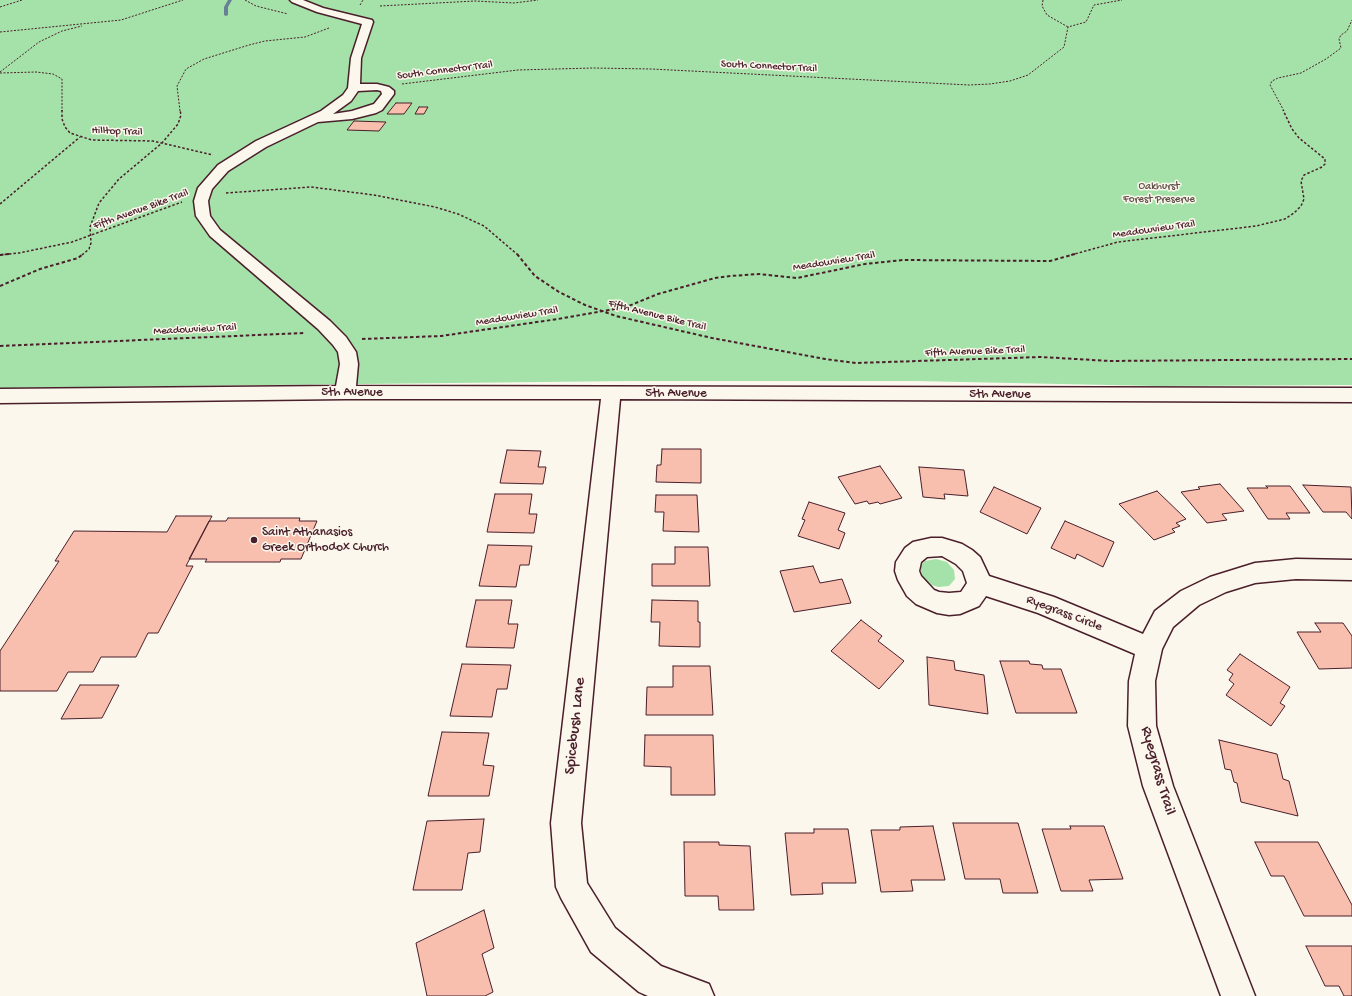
<!DOCTYPE html>
<html>
<head>
<meta charset="utf-8">
<style>
	body { margin:0 }
	canvas { display:block; background:#fbf7ec }
</style>
</head>
<body>
<canvas width="1352" height="996"></canvas>
<script>
const g = document.querySelector('canvas').getContext('2d');
g.lineJoin = 'round';
function fill(path, color) {
  g.fillStyle = color;
  g.fill(path, 'evenodd');
}
function shape(rows) {
  const path = new Path2D();
  for (const r of rows) {
    path.moveTo(r[0], r[1]);
    for (let i = 2; i < r.length; i += 2) path.lineTo(r[i], r[i + 1]);
  }
  return path;
}
function strokePath(path, color, width, dash) {
  g.strokeStyle = color;
  g.lineWidth = width;
  g.lineCap = dash ? 'butt' : 'round';
  g.setLineDash(dash || []);
  g.stroke(path);
}
function drawText(font, color, halo, rows, align = 'center') {
  g.font = font + ' "Gochi Hand",sans-serif';
  g.lineWidth = 3;
  g.setLineDash([]);
  g.textBaseline = 'middle';
  g.strokeStyle = halo;
  g.fillStyle = color;
  for (const [text, x, y, turn = 0] of rows) {
    g.save();
    g.translate(x, y);
    g.rotate((+turn || 0) * Math.PI / 180);
    g.textAlign = isNaN(turn) ? turn : align;
    if (halo) g.strokeText(text, 0, 0);
    g.fillText(text, 0, 0);
    g.restore();
  }
}
const green = shape([
	[0,0,1352,0,1352,385,1159,386,914,381,632,381,0,388],
	[936,559,947,562,954,570,955,579,949,586,938,587,932,585,923,578,920,568,922,564,925,561]
]);
const stream = shape([
	[228,0,232,0,228,7,228,15,226,16,224,15,224,7,228,0]
]);
const building = shape([
	[396,103,412,103,404,114,387,114,396,103],
	[419,107,428,107,424,114,415,114,419,107],
	[354,121,386,122,379,131,347,130,354,121],
	[662,449,701,449,701,483,656,482,657,465,661,465,662,449],
	[507,450,541,451,538,467,546,467,543,484,500,483,507,450],
	[880,466,902,498,880,504,878,502,869,504,867,501,855,504,838,477,880,466],
	[919,467,964,470,968,496,944,494,945,499,923,497,919,467],
	[1220,484,1244,511,1222,514,1227,520,1207,523,1181,492,1200,489,1198,487,1220,484],
	[1303,485,1351,487,1352,519,1346,512,1323,512,1303,485],
	[1266,486,1290,486,1310,513,1286,513,1290,519,1268,519,1247,488,1268,488,1266,486],
	[994,487,1041,508,1027,534,980,512,994,487],
	[1157,491,1186,519,1176,523,1180,526,1172,529,1175,532,1154,540,1119,504,1157,491],
	[495,494,532,494,529,514,537,514,534,533,487,532,495,494],
	[656,495,697,495,699,532,663,531,664,512,655,512,656,495],
	[809,502,845,513,838,530,845,533,839,549,798,536,805,520,802,519,809,502],
	[176,516,212,516,186,566,193,566,158,633,148,633,136,657,101,657,93,672,68,672,57,691,0,691,0,651,59,561,55,561,74,531,167,532,176,516],
	[228,518,300,518,299,521,317,521,301,559,281,559,280,562,205,562,207,559,189,559,209,521,226,521,228,518],
	[1065,521,1114,542,1103,567,1077,554,1075,559,1051,548,1065,521],
	[488,545,532,546,529,565,520,565,516,587,479,586,488,545],
	[675,547,708,547,710,586,652,586,652,564,675,564,675,547],
	[813,566,820,583,842,579,851,603,794,612,780,571,813,566],
	[476,600,512,600,508,624,518,624,514,648,466,647,476,600],
	[652,600,698,601,698,622,700,622,700,647,659,646,660,622,651,622,652,600],
	[861,620,882,636,878,641,904,661,879,689,831,651,861,620],
	[1315,623,1343,623,1352,636,1352,668,1319,669,1297,632,1321,632,1315,623],
	[1240,654,1290,687,1280,703,1285,706,1271,726,1226,695,1234,684,1229,680,1233,674,1227,670,1240,654],
	[927,657,954,661,955,670,984,675,988,714,929,705,927,657],
	[1000,661,1029,661,1030,664,1042,665,1043,669,1061,669,1077,713,1016,713,1000,661],
	[462,664,511,665,507,689,497,689,492,717,450,716,462,664],
	[673,666,710,666,713,715,646,715,647,687,673,687,673,666],
	[80,685,119,685,102,718,61,719,80,685],
	[442,732,489,733,483,765,494,766,489,796,428,796,442,732],
	[645,735,713,735,715,795,671,795,671,767,644,766,645,735],
	[1219,740,1277,754,1283,779,1289,781,1298,816,1241,802,1237,783,1234,782,1231,770,1225,769,1219,740],
	[484,819,480,852,468,853,462,890,413,890,427,821,484,819],
	[953,823,1018,823,1038,893,1003,893,1000,879,965,879,953,823],
	[933,826,945,880,911,880,913,891,881,892,871,830,900,830,900,827,933,826],
	[1070,826,1104,826,1123,879,1089,880,1093,891,1061,891,1042,829,1071,829,1070,826],
	[814,829,848,829,856,883,822,883,823,894,791,895,785,833,814,833,814,829],
	[684,842,719,842,719,845,750,846,754,910,719,910,718,896,685,896,684,842],
	[1255,842,1318,842,1352,905,1352,916,1304,916,1284,876,1271,876,1255,842],
	[484,910,494,948,482,954,493,992,485,996,427,996,416,943,484,910],
	[1306,946,1352,946,1352,996,1344,996,1339,986,1325,986,1306,946]
]);
const pathFar2 = shape([
	[245,0,256,6,288,14],
	[1043,0,1042,6,1047,15,1068,27],
	[360,5,363,0],
	[380,6,475,1,514,3,538,0],
	[0,7,22,0],
	[0,32,121,20,183,0],
	[0,72,39,42,62,31,82,26],
	[0,73,36,72,53,74,62,79,62,111],
	[402,84,518,70,593,68,651,69,969,85,990,84,1010,81,1028,75,1064,47,1068,27,1086,22,1094,5,1122,0],
	[180,111,177,86,186,69,204,59,249,45,265,41,305,37,329,28],
	[1284,111,1270,85,1272,81,1278,78,1301,73,1326,59,1341,48,1339,39,1341,35,1347,31,1352,20]
]);
const pathFar1 = shape([
	[62,110,62,119,65,127,70,133,92,140,153,141,213,155],
	[226,193,311,187,374,195,435,207,458,214,484,226,518,255],
	[0,204,80,137],
	[0,255,19,253,72,242,182,202],
	[82,255,89,249,91,243,90,227,99,203,119,179,162,143,178,124,181,115,180,110],
	[1071,255,1118,242,1256,226,1285,219,1294,213,1301,206,1304,199,1301,181,1304,175,1322,167,1325,164,1325,159,1299,138,1292,129,1283,110]
]);
const path = shape([
	[517,254,535,276,559,292,585,305,616,316,712,338,825,359,856,363,1041,357,1110,361,1352,359],
	[0,255,9,254],
	[0,286,40,269,78,258,83,254],
	[362,339,441,336,558,319,626,307,658,294,715,278,731,276,759,274,797,278,865,264,903,260,1050,261,1075,254],
	[0,346,305,333]
]);
const minor = shape([
	[290,0,303,0,323,8,372,20,373,22,361,58,360,84,377,84,389,87,394,91,394,94,382,110,376,113,352,119,318,122,266,147,228,171,212,189,208,201,210,216,220,230,330,321,346,337,356,352,358,364,356,386,1352,388,1352,402,620,399,581,823,587,883,615,928,661,966,709,984,714,996,648,996,639,992,591,952,561,898,556,887,551,823,601,399,345,399,0,403,0,389,336,386,340,364,338,352,333,345,318,329,210,236,196,216,194,201,198,188,218,165,256,141,321,111,343,95,348,88,351,58,362,24,317,12,292,2,290,0],
	[377,90,381,91,382,94,374,104,352,111,333,114,351,101,358,91,377,90],
	[931,538,942,538,962,544,972,550,980,557,989,576,1054,597,1143,634,1155,611,1181,591,1210,577,1255,563,1296,559,1352,560,1352,580,1296,579,1255,583,1226,592,1199,605,1173,627,1162,649,1155,681,1156,726,1173,786,1255,996,1221,996,1143,786,1128,726,1129,681,1135,654,1038,613,986,596,979,606,960,614,949,615,937,613,916,604,907,596,898,580,895,571,896,562,905,548,913,542,931,538],
	[942,556,956,564,963,571,967,583,961,592,949,593,939,592,934,590,921,576,919,571,921,562,927,557,942,556]
]);
const markers = [
	[254,540,4,"#4a1f2b"]
];
const farStreetnames = [
	["South Connector Trail",769,67,3],
	["South Connector Trail",445,71,-7],
	["Hilltop Trail",117,132,2],
	["Fifth Avenue Bike Trail",141,210,-20],
	["Meadowview Trail",1154,230,-8],
	["Meadowview Trail",834,262,-9],
	["Fifth Avenue Bike Trail",657,316,14],
	["Meadowview Trail",517,317,-9],
	["Meadowview Trail",195,330,-3],
	["Fifth Avenue Bike Trail",975,352,-2]
];
const farParknames = [
	["Oakhurst",1159,187],
	["Forest Preserve",1159,200]
];
const streetNames = [
	["5th Avenue",352,393],
	["5th Avenue",676,394],
	["5th Avenue",1000,395],
	["Ryegrass Circle",1064,614,21]
];
const poiNames = [
	["Saint Athanasios",262,533],
	["Greek Orthodox Church",262,548]
];
const nearStreetnames = [
	["Spicebush Lane",576,726,-84],
	["Ryegrass Trail",1157,771,74]
];
fill(green, '#a5e2a9');
fill(stream, '#698197');
fill(building, '#f8bfae');
strokePath(building, '#4a1f2b', 1);
strokePath(minor, '#4a1f2b', 3);
strokePath(pathFar2, '#4a1f2b', 1, [2, 1.5]);
strokePath(pathFar1, '#4a1f2b', 1.5, [2.5, 2]);
strokePath(path, '#4a1f2b', 2, [3.5, 2.5]);
fill(minor, '#fbf7ec');
for (const [x, y, r, color] of markers) {
  const dot = new Path2D();
  dot.arc(x, y, r, 0, 2 * Math.PI);
  g.fillStyle = color;
  g.fill(dot);
  strokePath(dot, '#fbf7ec', 1.5);
}
drawText('11px', '#4a1f2b', '#fbf7ec', farStreetnames);
drawText('11px', '#61504a', '#fbf7ec', farParknames);
drawText('13px', '#4a1f2b', '#fbf7ec', streetNames);
drawText('13px', '#4a1f2b', '#fbf7ec', poiNames, 'left');
drawText('16px', '#4a1f2b', '#fbf7ec', nearStreetnames);
</script>
</body>
</html>
